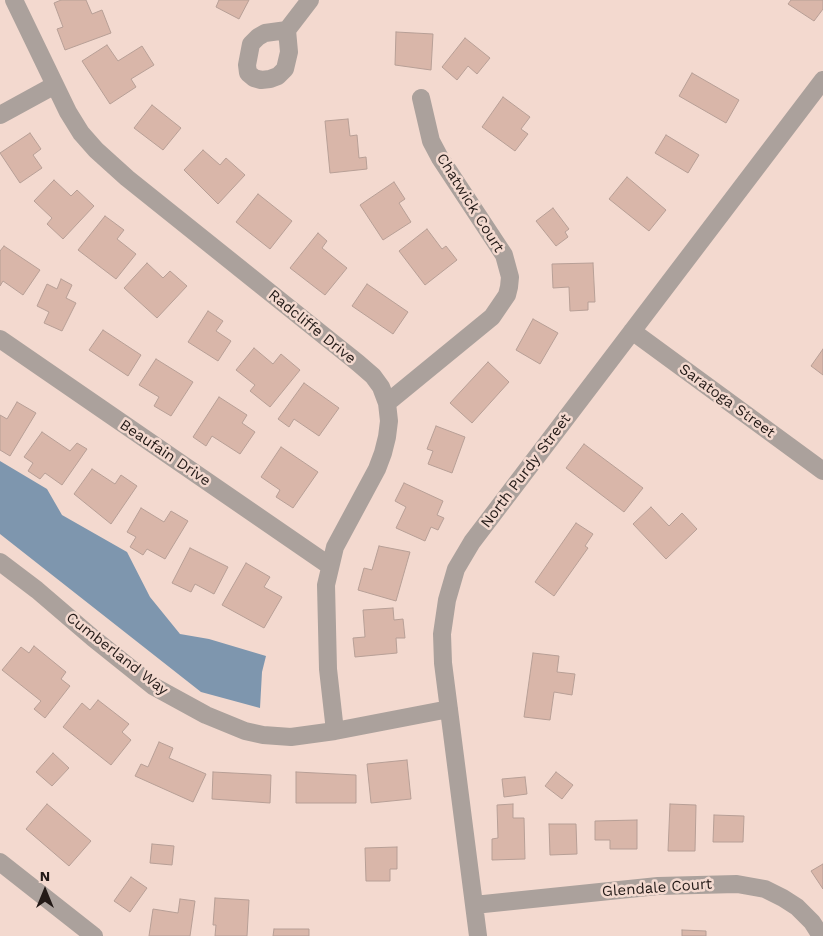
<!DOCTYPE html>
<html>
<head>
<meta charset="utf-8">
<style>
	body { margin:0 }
	#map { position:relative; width:823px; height:936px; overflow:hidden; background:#f3d9cf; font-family:"Work Sans",sans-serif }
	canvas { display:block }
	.north { position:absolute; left:20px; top:866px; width:50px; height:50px; -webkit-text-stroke:4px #f3d9cf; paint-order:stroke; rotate:0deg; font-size:14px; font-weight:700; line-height:20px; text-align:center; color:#231a17 }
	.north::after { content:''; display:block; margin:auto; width:18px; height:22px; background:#231a17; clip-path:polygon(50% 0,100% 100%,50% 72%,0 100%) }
</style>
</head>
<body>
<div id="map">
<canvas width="823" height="936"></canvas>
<div class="north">N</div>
</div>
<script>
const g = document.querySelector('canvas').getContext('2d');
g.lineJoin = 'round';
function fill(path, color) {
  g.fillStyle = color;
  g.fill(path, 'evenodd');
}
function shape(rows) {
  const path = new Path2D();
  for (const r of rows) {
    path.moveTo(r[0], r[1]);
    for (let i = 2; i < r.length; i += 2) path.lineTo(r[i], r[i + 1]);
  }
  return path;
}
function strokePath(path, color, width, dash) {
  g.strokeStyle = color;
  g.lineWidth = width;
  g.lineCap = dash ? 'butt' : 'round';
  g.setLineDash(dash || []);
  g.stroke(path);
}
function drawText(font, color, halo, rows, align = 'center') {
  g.font = font + ' "Work Sans",sans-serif';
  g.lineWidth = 5;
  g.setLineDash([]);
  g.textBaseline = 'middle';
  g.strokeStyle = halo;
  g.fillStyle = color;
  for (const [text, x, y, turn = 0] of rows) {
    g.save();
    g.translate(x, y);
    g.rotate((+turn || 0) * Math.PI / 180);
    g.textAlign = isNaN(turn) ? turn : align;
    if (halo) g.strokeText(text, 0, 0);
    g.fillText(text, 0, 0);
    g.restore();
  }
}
const water = shape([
	[0,461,47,489,62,515,127,552,150,597,180,634,209,639,266,656,262,672,260,708,201,692,0,534]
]);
const building = shape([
	[61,0,86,0,92,14,102,10,111,33,65,50,57,29,63,27,54,3,61,0],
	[219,0,249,0,239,19,216,7,219,0],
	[791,0,823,0,823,9,814,21,788,4,791,0],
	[396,32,433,34,431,70,395,65,396,32],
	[465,38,490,58,477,74,468,66,457,80,442,67,465,38],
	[107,45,118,61,142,46,154,65,131,79,136,87,110,104,82,61,107,45],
	[692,73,739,100,726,123,679,96,692,73],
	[503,97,530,117,521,129,528,134,515,151,482,127,503,97],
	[152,105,181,128,163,150,134,128,152,105],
	[348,119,350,136,357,135,359,158,366,157,367,169,330,173,325,121,348,119],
	[30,133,41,149,33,155,42,168,20,183,0,153,30,133],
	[666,135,699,155,688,173,655,153,666,135],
	[203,150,220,165,226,158,245,175,218,204,184,170,203,150],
	[627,177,666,210,649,231,609,199,627,177],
	[54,180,71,196,77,190,94,206,63,239,47,224,52,218,34,201,54,180],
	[394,182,405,199,399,203,411,222,383,240,360,205,394,182],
	[258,194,292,221,270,249,236,222,258,194],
	[553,208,569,229,565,232,568,237,556,246,536,221,553,208],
	[105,216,124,230,117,239,136,254,116,279,78,250,105,216],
	[427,229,442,249,446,246,457,260,425,285,399,251,427,229],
	[318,233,327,241,322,248,347,268,325,295,290,268,318,233],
	[4,246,40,270,23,295,3,281,0,286,0,251,4,246],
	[147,263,163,278,170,271,187,286,157,318,124,288,147,263],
	[593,263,595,302,588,302,588,310,570,311,569,287,553,288,552,264,593,263],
	[61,279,72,285,66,298,76,303,62,331,44,323,49,312,37,306,47,284,57,289,61,279],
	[367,284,408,312,393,334,352,306,367,284],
	[208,311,223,321,216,331,231,341,218,361,188,342,208,311],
	[533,319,558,333,540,364,516,350,533,319],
	[103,330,141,355,128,376,89,350,103,330],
	[254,348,273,364,281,354,300,370,270,407,250,391,255,385,236,370,254,348],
	[823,349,823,375,811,366,823,349],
	[156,359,193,382,171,416,154,406,159,397,139,385,156,359],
	[488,362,509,382,472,423,450,403,488,362],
	[304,383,339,408,319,436,294,419,289,427,278,419,304,383],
	[219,397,247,415,242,423,255,432,240,454,212,436,206,446,193,437,219,397],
	[17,402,36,413,10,456,0,450,0,415,7,419,17,402],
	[436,426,465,437,452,473,428,464,433,451,427,449,436,426],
	[42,432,70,451,77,443,87,449,62,485,45,473,40,479,28,471,33,463,24,457,42,432],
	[584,444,643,488,624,512,566,468,584,444],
	[281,447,318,472,293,508,276,497,280,490,261,477,281,447],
	[92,469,115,484,121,475,137,486,111,524,74,494,92,469],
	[404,483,443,501,437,515,444,518,438,530,431,527,425,541,396,528,406,507,395,501,404,483],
	[651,507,669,526,682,513,697,529,666,559,633,524,651,507],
	[141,508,164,522,171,511,188,521,165,559,147,549,143,555,130,547,136,537,127,532,141,508],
	[576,523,593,534,585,546,588,548,554,596,535,582,576,523],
	[379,546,410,552,396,601,358,590,364,568,372,570,379,546],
	[190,548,228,567,214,594,195,584,191,592,172,583,190,548],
	[246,563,270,577,264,587,282,597,264,628,222,605,246,563],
	[393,608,394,620,403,619,405,638,396,638,397,653,355,657,353,638,365,637,363,610,393,608],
	[34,646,66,672,61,679,70,686,45,718,34,709,41,701,2,670,21,647,29,653,34,646],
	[533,653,559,656,557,672,575,674,572,695,554,692,550,720,524,717,533,653],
	[98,700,129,724,122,732,131,740,111,765,63,727,82,703,90,710,98,700],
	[159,742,173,748,169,758,206,774,193,802,135,776,141,764,148,767,159,742],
	[53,753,69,768,52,786,36,772,53,753],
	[407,760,411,799,371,803,367,764,407,760],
	[213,772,271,775,270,803,212,799,213,772],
	[296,772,356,775,356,803,296,803,296,772],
	[556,772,573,785,562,799,545,786,556,772],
	[525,777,527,794,504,797,502,779,525,777],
	[47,804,91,841,69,866,26,829,47,804],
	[513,804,513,818,524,818,525,859,492,860,492,839,498,838,497,805,513,804],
	[670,804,696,805,695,851,668,851,670,804],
	[714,815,744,816,743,842,713,842,714,815],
	[637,820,637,849,610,849,610,840,595,840,595,821,637,820],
	[549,824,576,824,577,854,550,855,549,824],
	[152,844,174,846,172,865,150,863,152,844],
	[397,847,397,869,390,869,390,881,366,881,365,848,397,847],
	[823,864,823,889,811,871,823,864],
	[131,877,147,888,130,912,114,901,131,877],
	[215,898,249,900,247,936,215,936,216,925,213,925,215,898],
	[180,899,195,901,190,936,149,936,153,909,178,913,180,899],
	[274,929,309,929,309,936,273,936,274,929],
	[682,930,706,931,706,936,682,936,682,930]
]);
const minor = shape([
	[14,0,68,112,81,133,96,150,127,178,358,363,373,376,381,387,387,403,389,421,387,437,383,453,377,469,335,547,326,585,328,669,335,731],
	[287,30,289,52,285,69,278,76,270,79,261,80,254,78,248,73,247,65,251,44,258,37,265,33,287,30],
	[287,30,310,0],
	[0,115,55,85],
	[632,331,823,471],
	[0,339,330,566],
	[387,403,492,317,507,295,509,287,510,277,504,255,440,158,431,141,421,98],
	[0,562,37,590,93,638,153,686,206,715,245,731,263,735,291,737,335,731,449,709],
	[0,862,94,936],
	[474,905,658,886,737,884,765,889,783,898,797,907,812,922,821,936],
	[478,936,443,663,442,634,447,600,456,569,472,542,823,80]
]);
const streetNames = [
	["Chatwick Court",470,203,58],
	["Radcliffe Drive",312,327,39],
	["Saratoga Street",727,401,36],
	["Beaufain Drive",165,453,34],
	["North Purdy Street",526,471,-53],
	["Cumberland Way",117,654,38],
	["Glendale Court",657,888,-4]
];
fill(water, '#7e96ae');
fill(building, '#d9b6a9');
strokePath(building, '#b79f96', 1);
strokePath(minor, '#aba19c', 18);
drawText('15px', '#231a17', '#f3d9cf', streetNames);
</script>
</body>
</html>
